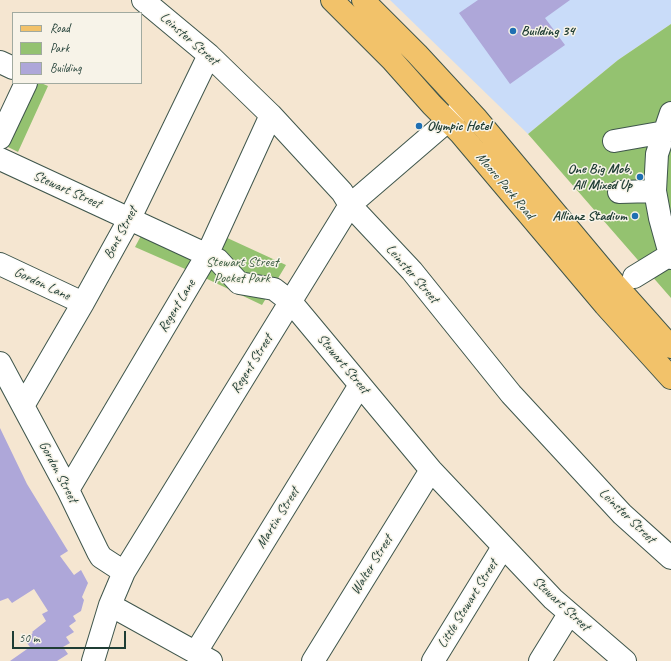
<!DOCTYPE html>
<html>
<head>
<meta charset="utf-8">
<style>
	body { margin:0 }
	#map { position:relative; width:671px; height:661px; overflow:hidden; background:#f5e6d1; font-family:Caveat,sans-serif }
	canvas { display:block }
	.legend { position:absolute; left:12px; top:12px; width:130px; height:72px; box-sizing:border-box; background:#f7f3e8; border:1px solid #a1aaa0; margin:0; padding:5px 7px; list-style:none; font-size:12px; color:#1f3d34 }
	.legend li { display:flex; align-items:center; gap:8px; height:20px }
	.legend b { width:20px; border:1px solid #a1aaa0 }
	.scale { position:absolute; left:12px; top:631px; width:114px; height:18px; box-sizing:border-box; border:2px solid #1f3d34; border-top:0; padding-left:5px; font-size:12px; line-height:14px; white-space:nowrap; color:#1f3d34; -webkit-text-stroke:3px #f7f3e8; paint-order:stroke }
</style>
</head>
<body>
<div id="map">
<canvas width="671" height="661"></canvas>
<ul class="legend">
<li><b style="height:5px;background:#f2c26a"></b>Road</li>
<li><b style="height:11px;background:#94c270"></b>Park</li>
<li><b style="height:11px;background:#aea7d9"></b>Building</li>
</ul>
<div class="scale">50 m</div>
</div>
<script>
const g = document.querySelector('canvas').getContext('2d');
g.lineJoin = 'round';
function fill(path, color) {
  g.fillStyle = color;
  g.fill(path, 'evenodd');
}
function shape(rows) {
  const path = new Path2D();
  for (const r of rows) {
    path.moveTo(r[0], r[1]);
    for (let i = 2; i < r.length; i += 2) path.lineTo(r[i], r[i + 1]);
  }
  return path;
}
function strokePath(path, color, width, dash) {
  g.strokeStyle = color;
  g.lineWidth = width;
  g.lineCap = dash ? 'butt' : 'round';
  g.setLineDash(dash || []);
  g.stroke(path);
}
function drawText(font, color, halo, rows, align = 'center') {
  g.font = font + ' Caveat,sans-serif';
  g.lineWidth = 3;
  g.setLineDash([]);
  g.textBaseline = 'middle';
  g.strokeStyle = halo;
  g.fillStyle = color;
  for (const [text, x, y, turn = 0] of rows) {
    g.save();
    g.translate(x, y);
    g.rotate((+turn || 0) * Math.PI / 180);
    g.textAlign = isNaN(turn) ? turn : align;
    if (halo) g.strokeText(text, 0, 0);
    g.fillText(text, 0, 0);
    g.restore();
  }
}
const built = shape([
	[390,0,671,0,671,24,618,60,528,134]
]);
const green = shape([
	[671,24,671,298,528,134,618,60],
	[31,83,41,83,48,86,18,152,2,144],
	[144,230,201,257,192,272,135,247],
	[223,236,286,265,262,305,201,276]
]);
const building = shape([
	[478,0,570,0,545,18,565,45,510,84,459,13],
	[0,428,27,484,68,551,60,556,74,575,81,570,88,583,82,597,84,600,81,611,73,616,76,621,69,626,74,632,66,637,70,643,63,647,68,654,57,661,10,661,30,647,24,639,33,633,32,632,46,621,42,614,48,611,34,589,12,603,8,598,0,601]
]);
const minor = shape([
	[143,0,209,55,271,115,342,192,350,205,412,271,511,394,622,514,671,558],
	[0,62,13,68],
	[671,113,657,154,655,191,660,218,671,258],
	[0,138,26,83],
	[614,141,665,132],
	[0,159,218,260,239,283,274,289,291,302,431,470,553,599,625,661],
	[619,192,655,191],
	[0,264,83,303],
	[634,277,670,255],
	[0,363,68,490,98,552,101,557,124,572],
	[23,406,83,303,130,218,209,55],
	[68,490,207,255,271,115],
	[110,605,211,661],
	[196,652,360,385],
	[93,661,110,605,124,572,350,205,465,106],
	[313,661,431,470],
	[433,661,503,547],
	[540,661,569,614]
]);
const major = shape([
	[332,0,392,60,432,105,460,133,605,305,671,378],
	[363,0,417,54,477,119,614,283,671,347]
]);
const markers = [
	[513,31,4,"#1f6fb2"],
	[419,126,4,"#1f6fb2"],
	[640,177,4,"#1f6fb2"],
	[635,216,4,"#1f6fb2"]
];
const poiNames = [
	["Building 34",521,31],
	["Olympic Hotel",427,126],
	["One Big Mob,",632,169,"right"],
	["All Mixed Up",632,185,"right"],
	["Allianz Stadium",627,216,"right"]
];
const streetNames = [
	["Leinster Street",189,39,41],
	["Moore Park Road",505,186,50],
	["Stewart Street",67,190,24],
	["Bent Street",121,233,-62],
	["Leinster Street",412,274,49],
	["Gordon Lane",42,284,25],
	["Regent Lane",177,306,-59],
	["Regent Street",252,364,-58],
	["Stewart Street",343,364,50],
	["Gordon Street",58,472,62],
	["Leinster Street",627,516,44],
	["Martin Street",278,518,-58],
	["Walter Street",372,565,-58],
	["Little Stewart Street",468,604,-58],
	["Stewart Street",561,604,43]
];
const parkNames = [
	["Stewart Street",242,262],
	["Pocket Park",242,278]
];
fill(built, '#c9dcf9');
fill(green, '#94c270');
fill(building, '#aea7d9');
strokePath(minor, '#3f564c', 24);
strokePath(major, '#3f564c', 24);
strokePath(minor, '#fff', 22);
strokePath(major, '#f2c26a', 22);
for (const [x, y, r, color] of markers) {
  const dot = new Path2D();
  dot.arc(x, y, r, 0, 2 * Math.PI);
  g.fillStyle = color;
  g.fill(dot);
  strokePath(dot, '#f7f3e8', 1.5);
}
drawText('bold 14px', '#1f3d34', '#f7f3e8', poiNames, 'left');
drawText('14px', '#1f3d34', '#f7f3e8', streetNames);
drawText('14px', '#3c5e43', '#f7f3e8', parkNames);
</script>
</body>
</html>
